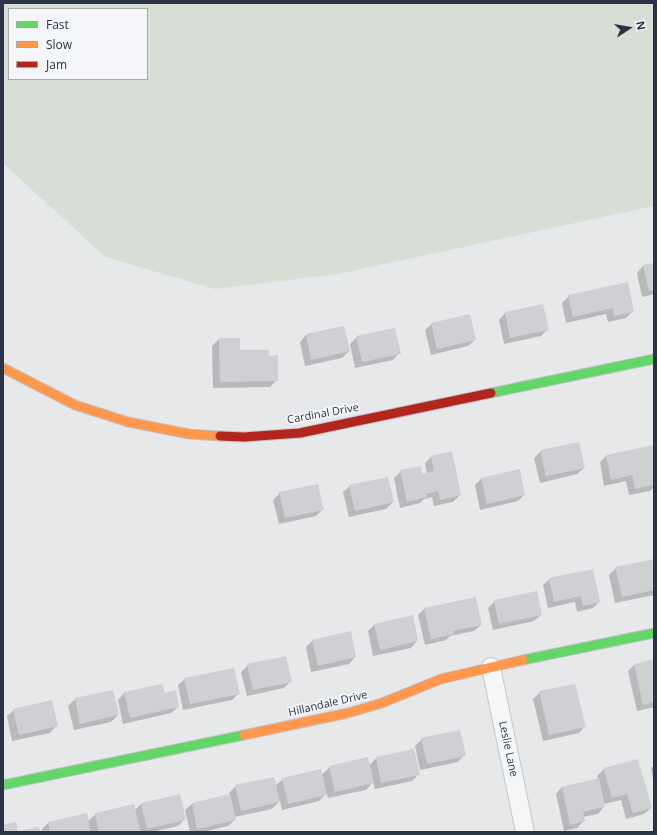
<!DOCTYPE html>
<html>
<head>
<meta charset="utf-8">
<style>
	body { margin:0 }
	#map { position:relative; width:657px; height:835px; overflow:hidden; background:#e6e8ea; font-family:"Open Sans",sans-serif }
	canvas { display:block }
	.frame { position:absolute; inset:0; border:4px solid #2b3445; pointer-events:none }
	.legend { position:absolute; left:8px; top:8px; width:140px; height:72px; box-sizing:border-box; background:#f4f6f9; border:1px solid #a4a8b1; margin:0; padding:5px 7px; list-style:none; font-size:12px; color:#2b3445 }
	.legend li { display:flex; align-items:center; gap:8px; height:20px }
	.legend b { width:20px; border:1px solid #a4a8b1 }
	.north { position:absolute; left:609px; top:8px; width:40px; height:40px; -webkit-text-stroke:3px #f4f6f9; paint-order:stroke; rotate:78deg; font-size:11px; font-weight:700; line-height:16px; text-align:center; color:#2b3445 }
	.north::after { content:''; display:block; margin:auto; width:14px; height:18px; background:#2b3445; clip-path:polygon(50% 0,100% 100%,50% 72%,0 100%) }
</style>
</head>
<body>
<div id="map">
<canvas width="657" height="835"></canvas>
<div class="frame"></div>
<ul class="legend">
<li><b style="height:5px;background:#63d668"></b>Fast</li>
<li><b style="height:5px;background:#ff974d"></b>Slow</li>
<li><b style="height:5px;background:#b3261e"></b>Jam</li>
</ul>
<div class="north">N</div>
</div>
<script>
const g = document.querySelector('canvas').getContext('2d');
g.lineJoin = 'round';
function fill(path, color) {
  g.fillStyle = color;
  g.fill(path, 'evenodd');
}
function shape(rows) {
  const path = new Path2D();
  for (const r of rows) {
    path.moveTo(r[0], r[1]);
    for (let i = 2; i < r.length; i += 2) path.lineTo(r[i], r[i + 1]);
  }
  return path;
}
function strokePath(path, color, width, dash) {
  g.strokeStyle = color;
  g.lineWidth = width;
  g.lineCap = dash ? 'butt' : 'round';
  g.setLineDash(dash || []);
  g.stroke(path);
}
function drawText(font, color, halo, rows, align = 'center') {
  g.font = font + ' "Open Sans",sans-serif';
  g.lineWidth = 3.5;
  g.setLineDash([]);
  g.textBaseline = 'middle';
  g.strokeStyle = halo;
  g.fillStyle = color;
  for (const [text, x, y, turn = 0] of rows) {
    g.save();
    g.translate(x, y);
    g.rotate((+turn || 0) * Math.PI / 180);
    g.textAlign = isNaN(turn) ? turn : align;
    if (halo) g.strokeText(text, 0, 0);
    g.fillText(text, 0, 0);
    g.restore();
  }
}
const green = shape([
	[3,3,654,3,654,206,338,274,215,289,105,257,3,163],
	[9,9,147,9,147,79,9,79]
]);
const shadow = shape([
	[654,264,654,294,642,297,637,273,643,266],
	[569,296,633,311,626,318,608,322,606,314,566,323,562,303],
	[505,313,548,329,541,336,504,344,499,320],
	[432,324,475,340,468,346,431,355,425,330],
	[344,327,349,351,342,358,305,366,300,342,306,335],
	[357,337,399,353,393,360,355,368,350,344],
	[219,339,239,339,239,351,268,357,277,380,270,387,213,388,212,346],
	[654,446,654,487,650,491,629,495,626,481,604,486,600,462,606,456],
	[541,451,584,468,577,474,540,483,534,458],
	[431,457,460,495,453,502,434,506,432,497,424,499,420,503,400,508,394,478,401,471,421,475,427,474,425,463],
	[481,479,524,495,518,501,480,510,475,485],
	[350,486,393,502,386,509,349,517,343,492],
	[280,493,323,509,316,516,279,524,273,500],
	[654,560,654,595,615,603,609,575,616,568],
	[550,579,599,602,593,608,577,612,575,602,548,608,543,585],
	[495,601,541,615,534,621,493,630,488,608],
	[425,608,481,625,474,631,450,636,446,640,425,645,418,615],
	[374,625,417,641,411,648,373,656,368,631],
	[312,641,355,657,349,664,311,672,306,647],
	[654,660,654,707,637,711,628,671,634,665],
	[248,665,291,681,284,688,247,696,241,672],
	[185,679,239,693,232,700,183,710,178,685],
	[112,691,118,715,111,722,74,730,68,706,75,699],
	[540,692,585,726,579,733,543,741,533,699],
	[124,693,164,694,178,707,171,713,123,724,118,700],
	[14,710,56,726,50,733,12,741,7,716],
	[422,739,464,755,458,762,420,770,415,746],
	[414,750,419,774,412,781,375,789,373,782,366,790,328,798,327,793,319,801,282,810,280,801,272,809,234,817,235,820,228,826,203,832,190,832,185,810,192,804,230,795,229,793,236,786,275,786,283,779,321,775,330,767,369,766,376,758],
	[654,765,654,785,651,768],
	[604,769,651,808,644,814,626,819,621,800,604,804,604,807,598,814,583,817,584,821,577,828,564,831,556,794,562,787,598,779,597,776],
	[142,803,184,820,178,826,152,832,140,832,139,829,136,832,42,832,42,829,48,823,87,822,96,814,134,811]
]);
const building = shape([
	[654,263,654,290,649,291,643,265],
	[628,282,634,312,614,316,613,308,573,317,568,295],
	[543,304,549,330,510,338,505,312],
	[470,314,476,340,437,349,431,323],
	[344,326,350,351,311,360,306,334],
	[395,328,401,354,362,362,356,336],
	[219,338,240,338,240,350,269,350,269,356,278,355,278,381,220,382],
	[579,442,585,468,546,476,540,450],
	[654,445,654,485,635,489,632,475,611,480,606,455],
	[452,451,461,495,440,500,438,491,426,494,427,497,407,502,400,470,421,466,422,474,434,471,431,456],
	[520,469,525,495,487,504,481,478],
	[388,477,394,502,355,511,349,485],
	[318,484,324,510,285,518,279,492],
	[654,559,654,590,622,597,615,567],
	[593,569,600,602,583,606,581,596,554,602,549,578],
	[537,591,542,615,499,624,494,600],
	[476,597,482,625,453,631,454,634,431,639,424,608],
	[413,615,418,641,380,650,374,624],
	[351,631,356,657,318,666,312,640],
	[286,656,292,682,253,690,247,664],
	[654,659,654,702,643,705,634,664],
	[234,668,240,694,190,704,184,678],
	[162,684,165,693,176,690,179,707,130,718,124,692],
	[575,684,586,727,549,735,539,691],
	[113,690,119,715,80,724,75,698],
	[52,700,58,726,19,735,13,709],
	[460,730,466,756,427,764,421,738],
	[414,749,420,775,381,783,376,757],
	[368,757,374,783,335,792,329,766],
	[638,759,652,808,633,813,627,794,612,798,603,768],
	[321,769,327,795,288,804,282,778],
	[274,777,280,802,241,811,235,785],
	[599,778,605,807,583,812,585,821,570,825,562,787],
	[180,794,186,820,147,829,141,803],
	[230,794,236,820,197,829,192,803],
	[134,804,140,830,131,832,99,832,95,813],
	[87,813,91,832,50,832,48,822],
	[16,822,18,832,3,832,3,825],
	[39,827,40,832,18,832,18,831]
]);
const street = shape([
	[491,667,525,832]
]);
const fast = shape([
	[491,393,654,359],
	[523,660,654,633],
	[3,785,244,735]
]);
const slow = shape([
	[3,368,75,405,128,422,189,434,220,436],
	[244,735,348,713,382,703,441,679,523,660]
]);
const jam = shape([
	[220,436,244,437,300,433,491,393]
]);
const streetNames = [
	["Cardinal Drive",323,414,-10],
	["Hillandale Drive",328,704,-13],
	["Leslie Lane",508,749,78]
];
fill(green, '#d6ded6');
fill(shadow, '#0003');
fill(building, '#ced0d3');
strokePath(street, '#c4c6c8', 20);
strokePath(fast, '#c4c6c8', 11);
strokePath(slow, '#c4c6c8', 11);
strokePath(jam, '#c4c6c8', 11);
strokePath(street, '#f5f6f7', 18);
strokePath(fast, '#63d668', 9);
strokePath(slow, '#ff974d', 9);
strokePath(jam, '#b3261e', 9);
drawText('11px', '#2b3445', '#f4f6f9', streetNames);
</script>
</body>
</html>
